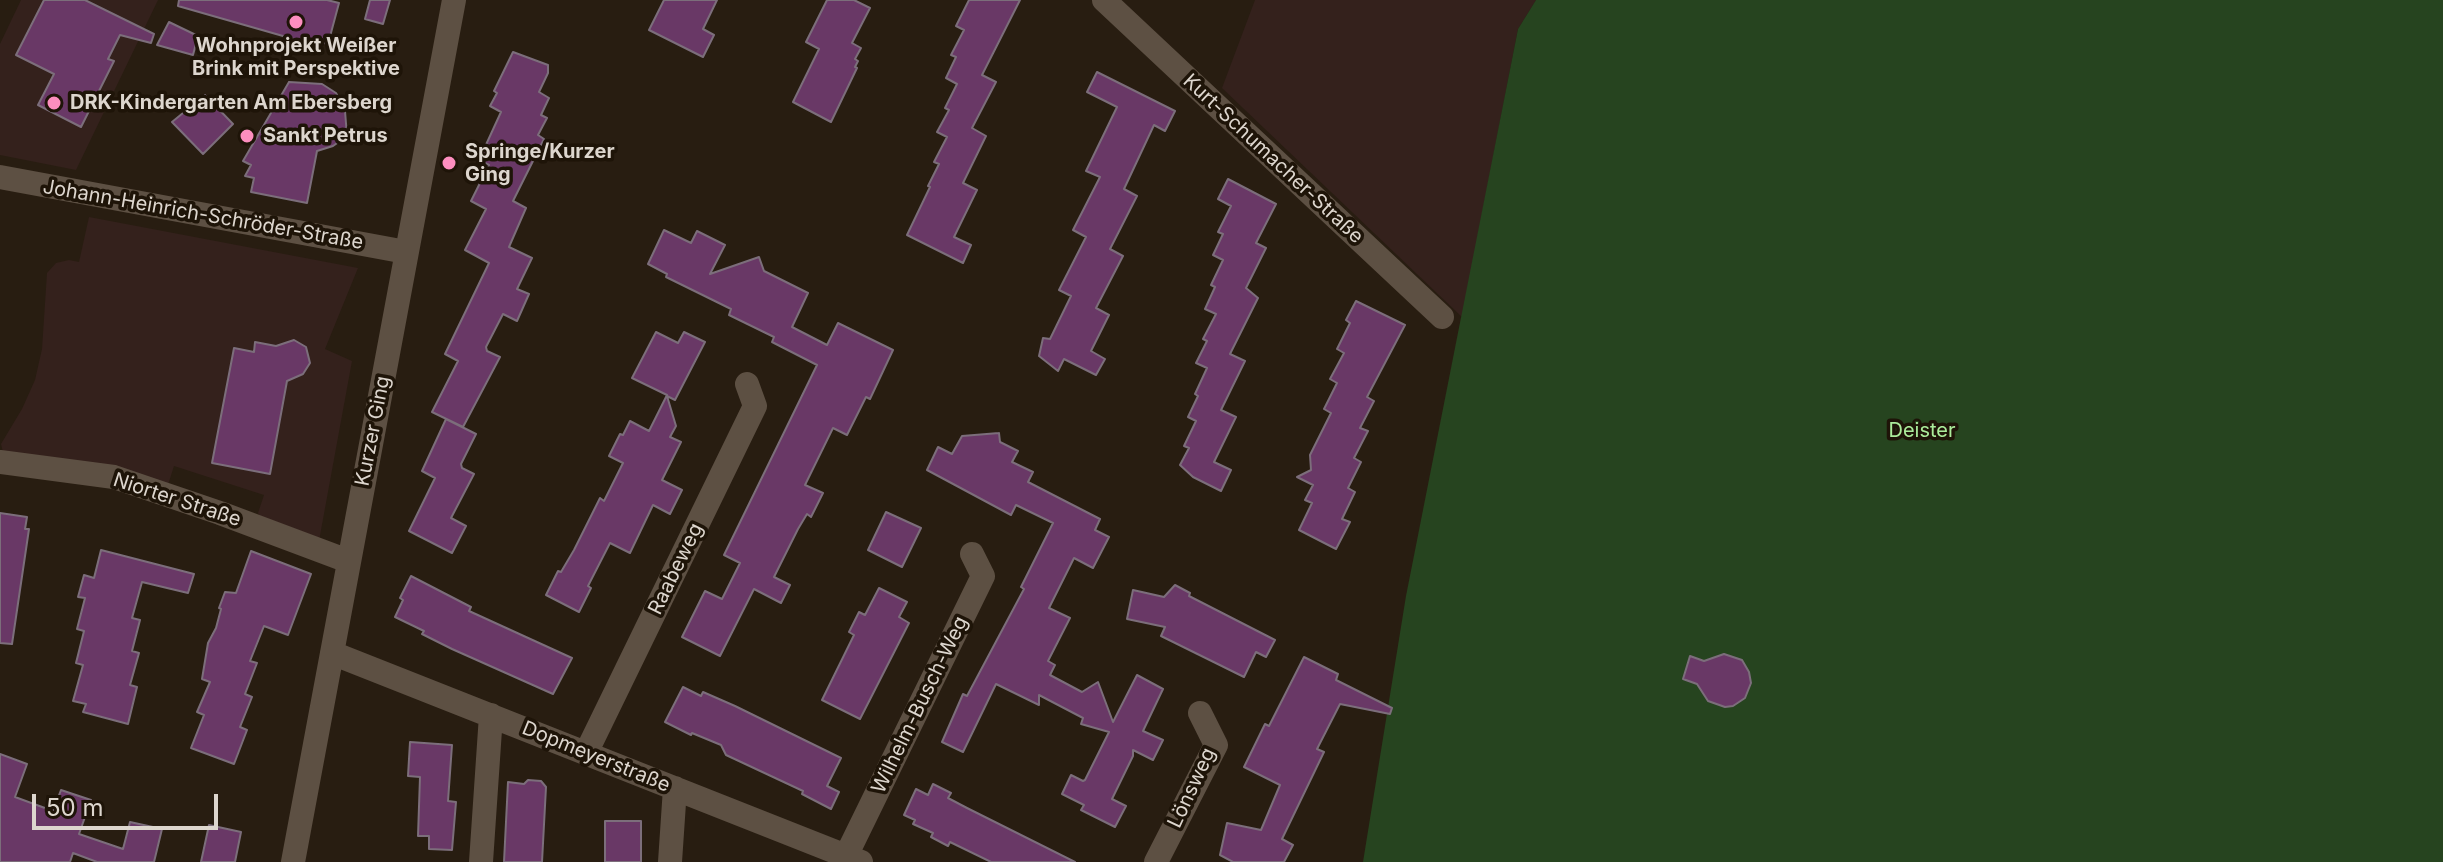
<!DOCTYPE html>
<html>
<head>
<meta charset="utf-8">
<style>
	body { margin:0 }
	#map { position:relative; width:2443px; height:862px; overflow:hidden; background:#281d11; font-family:Inter,sans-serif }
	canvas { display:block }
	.scale { position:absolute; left:32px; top:794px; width:186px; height:36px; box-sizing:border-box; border:4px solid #ddd6ce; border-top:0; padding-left:10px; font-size:24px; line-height:28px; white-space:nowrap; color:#ddd6ce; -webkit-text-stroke:6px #1e1408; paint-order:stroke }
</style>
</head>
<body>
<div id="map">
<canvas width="2443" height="862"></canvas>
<div class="scale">50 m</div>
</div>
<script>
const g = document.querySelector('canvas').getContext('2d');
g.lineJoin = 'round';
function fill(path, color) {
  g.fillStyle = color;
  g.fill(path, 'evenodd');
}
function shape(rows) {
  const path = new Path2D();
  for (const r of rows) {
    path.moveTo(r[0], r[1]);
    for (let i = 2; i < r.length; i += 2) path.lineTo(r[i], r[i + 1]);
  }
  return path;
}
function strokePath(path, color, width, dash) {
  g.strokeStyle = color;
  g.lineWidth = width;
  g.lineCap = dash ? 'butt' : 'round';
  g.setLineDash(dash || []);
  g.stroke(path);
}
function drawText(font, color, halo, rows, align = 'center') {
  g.font = font + ' Inter,sans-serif';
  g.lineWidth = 7;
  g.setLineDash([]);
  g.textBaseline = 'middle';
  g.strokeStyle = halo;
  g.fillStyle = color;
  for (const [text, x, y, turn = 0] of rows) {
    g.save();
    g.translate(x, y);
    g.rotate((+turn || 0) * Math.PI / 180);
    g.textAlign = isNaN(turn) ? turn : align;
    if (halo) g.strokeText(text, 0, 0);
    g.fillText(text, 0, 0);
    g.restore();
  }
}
const education = shape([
	[21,0,158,0,76,170,0,155,0,44],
	[1255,0,1536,0,1518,29,1462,317,1222,88],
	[89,217,358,268,325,349,352,361,319,541,262,520,258,513,264,495,174,466,168,485,3,452,1,444,22,409,35,380,42,349,47,273,56,263,69,260,79,262]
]);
const green = shape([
	[1536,0,2443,0,2443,862,1363,862,1406,596,1518,29]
]);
const building = shape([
	[44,0,85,0,154,34,151,43,120,35,108,59,114,61,81,127,38,105,54,74,16,55,44,0],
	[179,0,327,0,339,3,328,44,312,40,311,44,178,6,179,0],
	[370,0,390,0,383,24,365,19,370,0],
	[664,0,717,0,703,29,714,35,703,57,649,30,664,0],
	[827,0,854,0,870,8,852,43,861,48,855,59,858,61,855,67,857,68,831,122,793,102,819,49,806,42,827,0],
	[969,0,1020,0,982,75,996,82,972,128,986,136,963,183,977,190,954,237,971,245,963,263,907,235,930,187,928,186,939,164,934,162,947,137,937,132,949,110,945,108,957,84,946,78,956,57,951,55,964,30,956,26,969,0],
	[169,22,198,36,193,55,157,45,169,22],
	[513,52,548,65,548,73,539,92,549,98,541,115,547,118,538,135,544,139,513,201,526,208,509,247,532,258,517,289,529,294,517,321,503,314,486,347,487,351,500,357,463,427,432,412,458,361,445,354,489,263,465,250,486,209,471,201,489,165,479,160,501,112,490,106,497,93,494,91,513,52],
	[1097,72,1175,111,1165,131,1154,125,1124,189,1137,196,1110,249,1123,256,1096,308,1109,315,1091,351,1105,359,1096,375,1064,359,1058,371,1039,356,1043,338,1050,339,1071,296,1059,290,1086,237,1073,230,1100,177,1086,171,1117,107,1087,92,1097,72],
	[289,82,322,84,336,93,345,111,347,136,333,146,317,151,307,203,251,192,254,178,245,176,251,165,243,161,289,82],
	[205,95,233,124,203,154,172,122,205,95],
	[1228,179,1276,204,1256,243,1266,248,1246,288,1258,298,1230,354,1245,361,1221,410,1236,417,1214,462,1231,470,1221,491,1193,477,1180,465,1189,448,1184,446,1196,421,1188,417,1198,396,1195,394,1207,368,1196,363,1207,341,1203,339,1216,314,1205,309,1215,287,1211,285,1223,260,1213,255,1223,234,1218,232,1231,206,1218,199,1228,179],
	[664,230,691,243,697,231,725,245,710,274,759,257,764,271,808,293,792,327,827,345,838,323,893,350,870,399,866,397,847,435,833,428,805,485,823,493,811,517,807,514,798,529,774,577,790,585,781,603,754,589,720,656,682,637,705,591,722,599,740,563,724,555,817,365,772,342,774,337,729,315,731,309,666,277,667,274,648,264,664,230],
	[1356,301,1405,325,1367,397,1374,401,1360,428,1368,431,1354,458,1361,462,1348,488,1355,492,1342,519,1350,522,1336,549,1299,530,1312,503,1305,500,1313,485,1297,477,1311,470,1310,455,1331,413,1324,409,1337,383,1330,379,1344,353,1337,349,1350,323,1346,320,1356,301],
	[656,332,678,343,684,332,705,342,675,400,667,396,676,426,670,437,681,442,662,480,682,490,670,514,653,505,630,553,610,543,588,586,591,588,579,612,546,595,558,571,561,572,574,550,600,498,604,501,623,463,609,456,620,434,623,435,630,421,649,431,667,395,632,378,656,332],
	[294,340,306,347,310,363,303,374,287,381,270,474,212,463,234,348,254,352,255,342,276,346,294,340],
	[446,419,476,434,461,464,462,468,474,474,451,518,466,526,452,553,409,531,435,478,422,471,446,419],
	[999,433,1000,442,1018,451,1012,462,1033,472,1028,482,1100,519,1095,530,1109,537,1093,568,1074,558,1049,608,1070,618,1048,661,1055,665,1050,675,1082,692,1098,682,1113,722,1137,675,1163,689,1143,731,1163,740,1153,760,1133,750,1133,756,1112,799,1126,806,1115,827,1081,810,1084,805,1062,794,1071,775,1083,781,1085,780,1109,732,1081,724,1083,718,1039,695,1039,705,996,684,963,752,942,742,963,694,967,696,1024,589,1021,587,1053,523,1016,505,1011,515,927,470,938,447,952,454,962,436,999,433],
	[886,512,921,528,902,567,868,550,886,512],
	[0,513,27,517,25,529,29,529,12,644,0,643,0,513],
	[101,550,194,574,188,593,142,582,132,618,140,620,132,651,139,653,130,685,137,687,128,724,83,712,86,704,73,701,83,665,76,663,84,631,77,629,85,598,78,597,84,575,94,578,101,550],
	[251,551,311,574,288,635,264,626,250,661,257,663,245,694,252,697,240,727,247,730,234,764,191,748,204,715,197,712,210,682,202,679,208,643,216,628,221,609,219,608,225,592,236,593,251,551],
	[411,576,471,607,469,611,572,658,553,694,452,649,422,634,424,631,395,617,403,600,400,598,411,576],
	[1175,585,1190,593,1189,596,1275,640,1266,657,1256,652,1244,677,1161,636,1165,627,1127,619,1133,590,1164,597,1175,585],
	[879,588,907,602,899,617,909,623,860,719,822,700,854,635,849,632,859,612,865,615,879,588],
	[1724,654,1742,660,1749,672,1751,683,1745,698,1733,706,1725,707,1708,701,1697,684,1683,679,1690,656,1704,661,1724,654],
	[1304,657,1338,674,1336,680,1392,708,1390,714,1340,704,1317,749,1324,752,1282,839,1293,845,1284,862,1233,862,1220,855,1227,823,1261,830,1280,785,1244,767,1265,724,1269,726,1304,657],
	[683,687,701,696,703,692,735,706,841,758,827,786,839,792,831,809,802,794,803,791,726,755,721,745,692,733,691,735,665,722,683,687],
	[410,742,452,745,448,801,456,802,452,850,429,849,429,836,418,836,420,777,408,776,410,742],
	[0,754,27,764,15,797,53,811,61,790,91,800,79,834,123,849,130,822,162,829,154,862,97,862,73,853,70,862,0,862,0,754],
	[528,780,541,781,546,787,542,862,504,862,508,782,524,784,528,780],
	[933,784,951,793,948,798,967,808,1075,862,991,862,950,842,948,846,931,837,933,833,913,824,915,820,904,815,916,789,928,795,933,784],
	[605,821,641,821,641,862,605,862,605,821],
	[209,825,241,832,235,862,201,862,209,825]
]);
const minor = shape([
	[1104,0,1442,317],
	[0,177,406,252],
	[0,462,114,477,220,513,348,561],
	[332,653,861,862],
	[586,753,755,406,747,384],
	[846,856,983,576,972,554],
	[293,862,454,0],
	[481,862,491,715],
	[670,862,675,788],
	[1156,862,1216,745,1200,713]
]);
const markers = [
	[296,22,8,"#fd8ebf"],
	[54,103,8,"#fd8ebf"],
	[247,136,8,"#fd8ebf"],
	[449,163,8,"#fd8ebf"]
];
const poiNames = [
	["Wohnprojekt Weißer",296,46,"center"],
	["Brink mit Perspektive",296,69,"center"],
	["DRK-Kindergarten Am Ebersberg",70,103],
	["Sankt Petrus",263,136],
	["Springe/Kurzer",465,152],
	["Ging",465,175]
];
const streetNames = [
	["Kurt-Schumacher-Straße",1273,159,43],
	["Johann-Heinrich-Schröder-Straße",203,215,10],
	["Kurzer Ging",373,431,-79],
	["Niorter Straße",177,500,18],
	["Raabeweg",676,569,-64],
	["Wilhelm-Busch-Weg",920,705,-64],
	["Dopmeyerstraße",596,757,22],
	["Lönsweg",1192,788,-65]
];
const parkNames = [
	["Deister",1922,431]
];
fill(education, '#34211c');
fill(green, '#26441f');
fill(building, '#693866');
strokePath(building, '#7c6e7b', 2);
strokePath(minor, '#5d5043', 24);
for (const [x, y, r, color] of markers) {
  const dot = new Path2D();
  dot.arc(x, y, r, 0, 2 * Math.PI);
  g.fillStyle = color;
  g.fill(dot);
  strokePath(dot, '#1e1408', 3);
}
drawText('bold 20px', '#ddd6ce', '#1e1408', poiNames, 'left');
drawText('20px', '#ddd6ce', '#1e1408', streetNames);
drawText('20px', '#abec9b', '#1e1408', parkNames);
</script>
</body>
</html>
